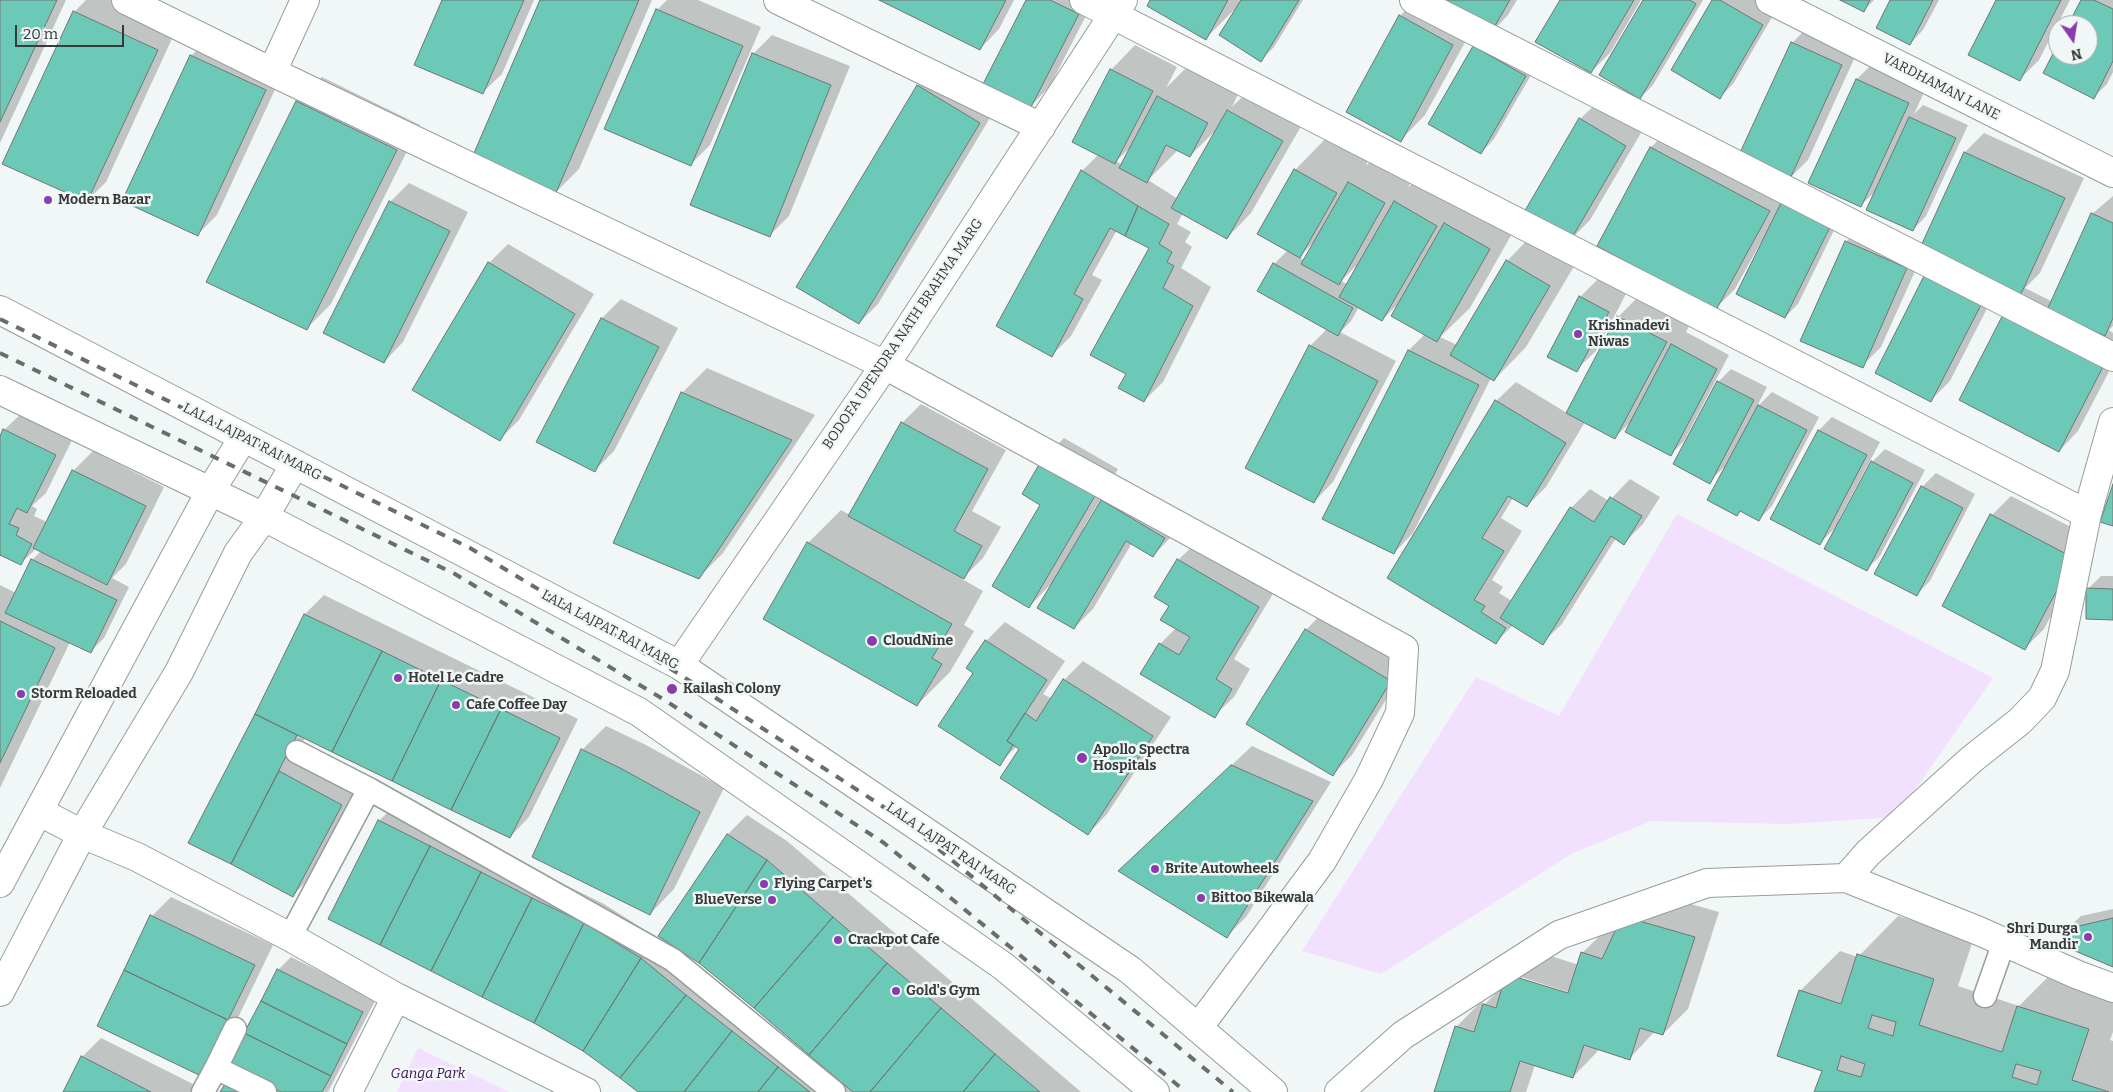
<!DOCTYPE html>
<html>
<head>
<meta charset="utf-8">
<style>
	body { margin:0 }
	#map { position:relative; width:2113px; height:1092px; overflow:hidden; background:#f0f7f6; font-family:Bitter,serif }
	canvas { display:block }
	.north { position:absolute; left:2048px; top:15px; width:50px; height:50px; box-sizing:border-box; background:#f0f7f6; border:1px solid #a6abab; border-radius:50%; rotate:167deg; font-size:14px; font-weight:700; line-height:20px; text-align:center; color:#383a3a }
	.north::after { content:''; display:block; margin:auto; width:18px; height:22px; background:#883cae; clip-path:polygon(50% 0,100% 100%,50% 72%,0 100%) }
	.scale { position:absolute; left:15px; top:25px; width:109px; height:22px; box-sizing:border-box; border:2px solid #383a3a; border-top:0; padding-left:6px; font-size:15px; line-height:18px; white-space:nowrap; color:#383a3a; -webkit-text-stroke:4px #f0f7f6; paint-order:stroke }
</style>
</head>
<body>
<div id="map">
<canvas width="2113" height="1092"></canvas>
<div class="north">N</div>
<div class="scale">20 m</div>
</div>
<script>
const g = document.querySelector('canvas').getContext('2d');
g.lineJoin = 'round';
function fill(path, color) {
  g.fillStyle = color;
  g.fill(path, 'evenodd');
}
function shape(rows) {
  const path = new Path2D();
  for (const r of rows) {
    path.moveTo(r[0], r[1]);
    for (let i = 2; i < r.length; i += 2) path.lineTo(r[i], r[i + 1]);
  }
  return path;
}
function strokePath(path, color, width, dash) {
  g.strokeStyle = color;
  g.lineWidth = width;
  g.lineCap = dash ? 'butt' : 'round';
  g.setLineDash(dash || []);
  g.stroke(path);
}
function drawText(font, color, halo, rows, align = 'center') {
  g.font = font + ' Bitter,serif';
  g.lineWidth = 5;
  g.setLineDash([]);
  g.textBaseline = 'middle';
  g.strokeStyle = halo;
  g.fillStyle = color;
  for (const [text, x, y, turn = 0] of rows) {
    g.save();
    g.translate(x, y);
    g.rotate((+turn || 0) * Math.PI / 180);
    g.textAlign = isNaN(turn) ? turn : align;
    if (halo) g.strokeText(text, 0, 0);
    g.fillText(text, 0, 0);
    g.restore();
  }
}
const green = shape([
	[1677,514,1993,678,1896,817,1789,824,1651,821,1573,853,1381,974,1302,951,1476,677,1559,716],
	[418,1048,509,1092,397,1092]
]);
const shadow = shape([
	[0,0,66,0,0,143],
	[86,0,110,0,176,30,106,182,87,201,74,12],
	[443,0,534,0,502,74,482,93],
	[542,0,652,0,579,169,555,193],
	[667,0,698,0,761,27,710,145,691,164,657,10],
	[882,0,1014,0,999,29,980,49],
	[1028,0,1094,0,1050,86,1031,106],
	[1152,0,1303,0,1274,47,1261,60,1236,8,1206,38],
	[1416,0,1517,0,1508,15,1489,35,1538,63,1494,139,1481,153,1430,123,1474,46,1487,33,1474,26,1425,115,1401,140,1400,16],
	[1561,0,1641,0,1610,53,1591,72],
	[1645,0,1703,0,1653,85,1640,98],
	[1713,0,1755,0,1775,12,1733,84,1720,97],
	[1842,0,1874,0,1863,11],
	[1891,0,1939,0,1923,30,1910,44],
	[1997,0,2070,0,2039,60,2019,80],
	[2082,0,2113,0,2113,72,2107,84,2094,97,2045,73,2058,47,2058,55,2088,55,2088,25,2069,25],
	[1811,24,1860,46,1808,160,1789,179,1792,43],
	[772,35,850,66,789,216,769,236,753,54],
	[210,37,284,70,217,215,198,234,191,56],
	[1135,45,1177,67,1166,88,1190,64,1240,90,1232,107,1253,86,1307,116,1251,213,1227,238,1183,213,1177,224,1191,232,1185,242,1192,247,1181,268,1211,287,1163,382,1144,401,1128,374,1151,248,1117,230,1092,275,1102,280,1071,336,1052,355,1082,171,1099,154,1111,70],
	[1217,129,1178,199,1148,180,1178,150,1190,156],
	[1131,147,1122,165,1116,161],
	[1876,60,1928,84,1914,114,1923,105,1968,125,1926,216,1913,230,1876,191,1861,205,1809,182,1857,79],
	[938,67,999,103,878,304,859,323,918,86],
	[322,77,420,125,331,304,306,329,208,281,297,102],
	[1600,100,1645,126,1590,220,1570,240,1580,119],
	[1671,128,1843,212,1798,304,1785,317,1763,243,1761,242,1735,289,1716,308,1598,245,1651,147],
	[1984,133,2084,178,2040,273,2025,288,2053,302,2092,214,2113,196,2113,326,2109,330,2113,333,2113,364,2078,431,2059,451,2008,308,2023,293,2000,283,1950,381,1931,400,1925,249,1881,347,1862,366,1846,242,1865,223,1921,247,1965,152],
	[1327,137,1368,160,1366,166,1381,150,1417,170,1408,188,1427,169,1522,216,1470,308,1440,337,1457,345,1507,261,1539,228,1582,253,1526,347,1494,380,1491,378,1413,533,1394,553,1324,518,1409,350,1425,334,1400,302,1382,320,1359,307,1351,321,1340,332,1396,361,1333,482,1314,502,1310,346,1327,329,1274,264,1288,250,1295,170],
	[1315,241,1305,261,1299,257],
	[1357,265,1347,284,1341,281],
	[409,183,468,212,403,342,384,362,390,202],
	[508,244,594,294,519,420,500,439,489,263],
	[1599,278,1627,292,1596,351,1576,370,1580,297],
	[1651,284,1698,309,1686,332,1729,355,1684,441,1671,454,1632,421,1615,437,1585,422,1546,487,1527,506,1513,498,1501,518,1522,531,1492,580,1503,587,1499,593,1512,601,1571,508,1590,489,1609,501,1630,479,1660,497,1643,524,1624,543,1616,538,1562,624,1542,643,1513,625,1496,642,1389,578,1496,401,1516,382,1567,413,1618,317],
	[621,299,678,328,614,451,594,471,602,318],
	[707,368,815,415,723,553,698,578,682,393],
	[1731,369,1767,387,1756,408,1772,392,1819,417,1772,506,1759,519,1741,510,1737,514,1725,466,1709,482,1718,382],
	[921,404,1006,450,972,511,1001,527,983,558,962,579,983,591,964,625,974,631,950,672,917,705,808,543,841,510,850,515,902,423],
	[24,411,74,436,46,493,32,506,37,509,34,516,47,522,73,471,93,451,164,487,126,564,112,578,129,587,104,638,91,651,70,642,0,788,0,585,16,593,32,560,41,551,36,549,21,563,2,554,0,557,0,439,4,430],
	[1832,417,1880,442,1839,519,1841,520,1872,462,1885,449,1925,470,1880,556,1867,569,1837,526,1820,543,1819,430],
	[1064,438,1118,469,1084,527,1086,528,1102,501,1121,482,1172,536,1153,556,1132,543,1093,609,1074,628,1051,584,1029,607,1042,505,1045,457],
	[1936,473,1975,494,1930,581,1917,594,1876,573,1922,487],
	[2011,496,2092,538,2044,629,2025,648,1992,515],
	[1198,541,1277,587,1234,659,1250,669,1234,697,1214,716,1160,644,1176,628,1171,605,1156,597,1178,560],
	[2101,576,2113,576,2113,618,2088,589],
	[324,595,578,719,529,817,510,837,305,738,298,751,361,786,312,876,292,896,190,842,305,614],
	[1325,610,1409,662,1352,755,1332,775,1306,630],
	[1005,622,1065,661,1043,694,1052,699,1064,680,1083,661,1171,717,1107,814,1088,834,1020,748,1017,746,999,764,974,672,986,641],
	[606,726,646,745,724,788,674,889,650,914,582,750],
	[1252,746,1331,782,1246,917,1226,937,1139,852],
	[398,802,604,904,659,939,654,946,706,976,832,1075,833,1073,700,962,660,936,728,834,747,815,787,841,1081,1092,640,1092,379,821],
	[1648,892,1719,912,1688,1009,1663,1034,1655,1031,1630,1058,1599,1048,1597,1052,1573,1077,1535,1065,1526,1092,1435,1092,1456,1027,1481,1002,1485,1004,1505,984,1532,950,1579,965,1582,953,1607,929,1616,931],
	[1521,977,1574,994,1573,996,1521,980],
	[171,897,273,945,220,1055,152,916],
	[2113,909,2113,965,2067,929,2081,916],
	[1898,916,1973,940,1958,986,2019,1006,2057,968,2113,986,2113,1032,2110,1040,2113,1041,2113,1092,1816,1092,1823,1070,1800,991,1840,951,1858,957],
	[291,957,376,999,328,1092,222,1092,230,1065,278,970],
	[101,1038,197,1086,194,1092,64,1092,82,1057]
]);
const building = shape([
	[0,0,57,0,0,122,0,0],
	[442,0,524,0,483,94,414,65,442,0],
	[540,0,639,0,555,195,471,160,540,0],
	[879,0,1006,0,980,50,879,0],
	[1026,0,1050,0,1079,14,1031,107,983,84,1026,0],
	[1150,0,1228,0,1206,40,1147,6,1150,0],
	[1241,0,1299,0,1261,62,1219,35,1241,0],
	[1442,0,1510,0,1489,36,1442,0],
	[1560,0,1634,0,1591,73,1535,42,1560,0],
	[1643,0,1690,0,1696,4,1640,99,1599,75,1643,0],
	[1712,0,1720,0,1763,25,1720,99,1671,70,1712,0],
	[1840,0,1870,0,1864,12,1840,0],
	[1890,0,1933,0,1910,45,1876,28,1890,0],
	[1996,0,2061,0,2020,81,1968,55,1996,0],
	[2081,0,2094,0,2113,9,2113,61,2094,99,2043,73,2058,44,2058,55,2088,55,2088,25,2068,25,2081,0],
	[656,9,743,46,691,166,604,129,656,9],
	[73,11,158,50,87,202,2,164,73,11],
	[1399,15,1453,45,1401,142,1346,112,1399,15],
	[1791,42,1842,65,1789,181,1738,157,1791,42],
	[1473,46,1526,76,1481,154,1428,124,1473,46],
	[752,53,831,85,770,237,690,205,752,53],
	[190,55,266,90,198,236,122,201,190,55],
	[1110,69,1153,91,1115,164,1072,142,1110,69],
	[1856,79,1909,103,1861,207,1808,183,1856,79],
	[917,85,980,123,859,324,796,287,917,85],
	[1157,96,1208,123,1190,157,1166,145,1147,183,1119,168,1157,96],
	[296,101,397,150,307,330,206,282,296,101],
	[1227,110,1283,141,1227,239,1171,208,1227,110],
	[1909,117,1956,138,1913,231,1866,210,1909,117],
	[1579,118,1626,146,1570,241,1523,214,1579,118],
	[1650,147,1770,211,1716,310,1597,246,1650,147],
	[1964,152,2065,198,2021,294,1920,248,1964,152],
	[1294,169,1337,193,1300,258,1257,234,1294,169],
	[1081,170,1138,206,1125,236,1110,228,1074,294,1083,299,1052,357,996,326,1081,170],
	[1348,182,1385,203,1339,285,1301,264,1348,182],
	[389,201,450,231,384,363,323,333,389,201],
	[1394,201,1437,226,1382,321,1339,297,1394,201],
	[1782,201,1831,225,1785,318,1736,294,1782,201],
	[1138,206,1169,224,1159,244,1172,252,1167,262,1174,266,1163,288,1193,306,1144,402,1118,388,1126,374,1090,355,1149,248,1125,236,1138,206],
	[2091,213,2113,223,2113,318,2105,336,2047,310,2091,213],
	[1444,223,1490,249,1437,342,1391,316,1444,223],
	[1845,241,1907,268,1863,368,1800,341,1845,241],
	[1506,260,1550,286,1494,381,1450,355,1506,260],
	[488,262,575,314,500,441,412,390,488,262],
	[1273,263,1353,308,1338,336,1257,291,1273,263],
	[1925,274,1982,303,1931,402,1875,373,1925,274],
	[1579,296,1609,312,1577,372,1547,357,1579,296],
	[2007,307,2107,359,2059,452,1959,400,2007,307],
	[1617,316,1667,342,1615,439,1566,413,1617,316],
	[601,318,659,347,595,472,536,442,601,318],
	[1671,344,1717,369,1671,456,1625,432,1671,344],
	[1309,345,1378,381,1314,503,1245,468,1309,345],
	[1408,350,1479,385,1394,554,1322,519,1408,350],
	[1717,381,1754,400,1710,484,1673,464,1717,381],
	[681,392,792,440,699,579,613,543,681,392],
	[1495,400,1566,443,1527,507,1508,496,1482,538,1504,551,1474,600,1485,606,1481,612,1506,628,1496,644,1387,578,1495,400],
	[1758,405,1807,430,1759,521,1740,511,1737,516,1707,500,1758,405],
	[901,422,988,469,954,531,982,546,964,579,848,516,901,422],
	[3,429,56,455,27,513,17,508,9,524,19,528,16,535,32,544,21,565,0,555,0,436,3,429],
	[1818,430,1867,455,1820,545,1770,519,1818,430],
	[1044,456,1099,489,1029,608,992,586,1040,505,1022,494,1044,456],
	[1871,461,1913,483,1867,571,1824,549,1871,461],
	[72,470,146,506,107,585,33,548,72,470],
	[2113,484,2113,526,2100,522,2113,484],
	[1921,486,1963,508,1917,596,1874,574,1921,486],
	[1610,497,1642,516,1624,545,1611,536,1543,645,1500,618,1570,507,1594,522,1610,497],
	[1101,500,1165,538,1153,557,1126,541,1074,629,1037,608,1101,500],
	[1990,514,2074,558,2025,650,1942,606,1990,514],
	[807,542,952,624,932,658,942,664,917,706,763,619,807,542],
	[31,559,117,600,91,653,5,613,31,559],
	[1177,559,1259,607,1216,679,1232,689,1215,718,1140,674,1159,643,1179,655,1190,637,1160,620,1169,606,1154,597,1177,559],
	[2086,588,2113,589,2113,620,2086,619,2086,588],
	[304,614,382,651,332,752,255,714,304,614],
	[0,621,55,648,0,763,0,621],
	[1305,629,1391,681,1333,776,1246,724,1305,629],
	[985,640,1047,680,1007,741,1013,745,1000,766,938,726,973,673,966,668,985,640],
	[382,651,441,680,392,781,332,752,382,651],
	[1063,679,1153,736,1088,835,1000,778,1019,749,1007,741,1025,713,1036,721,1063,679],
	[441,680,501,709,451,810,392,781,441,680],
	[501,709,560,738,510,838,451,810,501,709],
	[255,714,297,735,231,864,188,843,255,714],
	[581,749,622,769,700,812,650,915,532,857,581,749],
	[1231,765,1313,801,1227,938,1118,871,1231,765],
	[279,771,342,805,293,897,231,864,279,771],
	[378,820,430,846,380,945,328,919,378,820],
	[727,834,767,860,699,963,658,936,727,834],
	[430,846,481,872,431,971,380,945,430,846],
	[767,860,833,917,754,1008,699,963,767,860],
	[481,872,532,898,482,997,431,971,481,872],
	[532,898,584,923,534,1023,482,997,532,898],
	[150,915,255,965,228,1020,124,970,150,915],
	[1622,916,1695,937,1663,1035,1640,1028,1630,1060,1584,1045,1573,1078,1520,1061,1510,1092,1434,1092,1455,1026,1474,1032,1483,1004,1496,1008,1506,974,1568,993,1581,952,1602,959,1622,916],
	[833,917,887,963,809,1055,754,1008,833,917],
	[2113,918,2113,967,2061,945,2066,929,2113,918],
	[584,923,641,958,583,1051,534,1023,584,923],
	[1857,954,1934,979,1919,1025,2002,1052,2017,1006,2089,1029,2072,1080,2109,1092,1814,1092,1822,1071,1777,1056,1799,990,1841,1004,1857,954],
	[1872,1015,1896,1022,1893,1036,1868,1028,1872,1015],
	[1841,1056,1865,1064,1861,1077,1837,1070,1841,1056],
	[2016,1064,2041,1071,2037,1085,2012,1077,2016,1064],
	[641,958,686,995,620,1078,583,1051,641,958],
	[887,963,941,1008,870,1092,853,1092,809,1055,887,963],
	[277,969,363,1012,347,1044,261,1001,277,969],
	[124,970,228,1020,201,1076,97,1026,124,970],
	[686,995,732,1031,684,1092,638,1092,620,1078,686,995],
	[261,1001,347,1044,331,1076,244,1033,261,1001],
	[941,1008,995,1054,963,1092,870,1092,941,1008],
	[732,1031,778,1067,758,1092,684,1092,732,1031],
	[244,1033,331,1076,322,1092,281,1092,228,1065,244,1033],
	[995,1054,1040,1092,963,1092,995,1054],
	[81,1056,151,1092,63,1092,81,1056],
	[778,1067,810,1092,758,1092,778,1067],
	[225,1084,240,1092,220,1092,225,1084]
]);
const lane = shape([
	[297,752,369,789,673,960,834,1092],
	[290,937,369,789],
	[1985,996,2004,942],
	[216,1068,235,1029],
	[203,1092,216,1068,265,1092]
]);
const street = shape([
	[126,0,272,72,885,365,1404,649,1400,713,1369,779,1322,861,1198,1028],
	[778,0,1041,127],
	[1084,0,2087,514],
	[1414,0,2113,357],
	[1770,0,2113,173],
	[272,72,305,0],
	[40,812,82,834,137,857,290,937,396,997,586,1092],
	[1846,878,1868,853,1972,759,2020,721,2042,698,2055,671,2087,514,2113,422],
	[348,1092,396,997],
	[1339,1092,1403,1035,1559,935,1707,883,1846,878,1979,931,2078,975,2113,988]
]);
const secondary = shape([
	[0,310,679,665,1130,970,1273,1092],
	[0,390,264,517,639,712,1003,966,1155,1092],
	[679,665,885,365,1123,0],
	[0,883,211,490,243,438],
	[0,992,82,834,179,672,238,553,264,517,295,464]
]);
const rail = shape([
	[0,319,470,548,679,674,902,819,1233,1092],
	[0,353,455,574,663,699,884,843,1186,1092]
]);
const markers = [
	[48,200,5,"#883cae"],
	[1578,334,5,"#883cae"],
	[872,641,6,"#883cae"],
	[398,678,5,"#883cae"],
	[672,689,6,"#883cae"],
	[21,694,5,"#883cae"],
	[456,705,5,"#883cae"],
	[1082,758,6,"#883cae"],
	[1155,869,5,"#883cae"],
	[764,884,5,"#883cae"],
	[1201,898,5,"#883cae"],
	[772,900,5,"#883cae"],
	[2088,937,5,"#883cae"],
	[838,940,5,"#883cae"],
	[896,991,5,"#883cae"]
];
const streetNames = [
	["VARDHAMAN LANE",1941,87,27],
	["BODOFA UPENDRA NATH BRAHMA MARG",903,334,-56],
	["LALA LAJPAT RAI MARG",252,442,27],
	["LALA LAJPAT RAI MARG",610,630,28],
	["LALA LAJPAT RAI MARG",951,849,34]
];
const poiNames = [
	["Modern Bazar",58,200],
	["Krishnadevi",1588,326],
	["Niwas",1588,342],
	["CloudNine",883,641],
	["Hotel Le Cadre",408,678],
	["Kailash Colony",683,689],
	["Storm Reloaded",31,694],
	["Cafe Coffee Day",466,705],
	["Apollo Spectra",1093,750],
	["Hospitals",1093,766],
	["Brite Autowheels",1165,869],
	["Flying Carpet's",774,884],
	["Bittoo Bikewala",1211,898],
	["BlueVerse",762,900,"right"],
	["Shri Durga",2078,929,"right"],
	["Mandir",2078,945,"right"],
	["Crackpot Cafe",848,940],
	["Gold's Gym",906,991]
];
const parkNames = [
	["Ganga Park",428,1074]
];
fill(green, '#f2e0ff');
fill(shadow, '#0003');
fill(building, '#6dc9b7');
strokePath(building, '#6f7574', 1);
strokePath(lane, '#969d9b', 25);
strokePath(street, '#969d9b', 30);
strokePath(secondary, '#969d9b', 30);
strokePath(lane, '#fff', 22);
strokePath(street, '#fff', 28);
strokePath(secondary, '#fff', 28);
strokePath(rail, '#696d6c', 4, [9, 9]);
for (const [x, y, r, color] of markers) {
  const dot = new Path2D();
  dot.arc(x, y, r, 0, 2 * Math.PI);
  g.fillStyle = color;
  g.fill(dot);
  strokePath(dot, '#f0f7f6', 2);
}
drawText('14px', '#383a3a', '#f0f7f6', streetNames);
drawText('bold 14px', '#383a3a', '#f0f7f6', poiNames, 'left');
drawText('italic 14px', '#401057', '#f0f7f6', parkNames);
</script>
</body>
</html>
